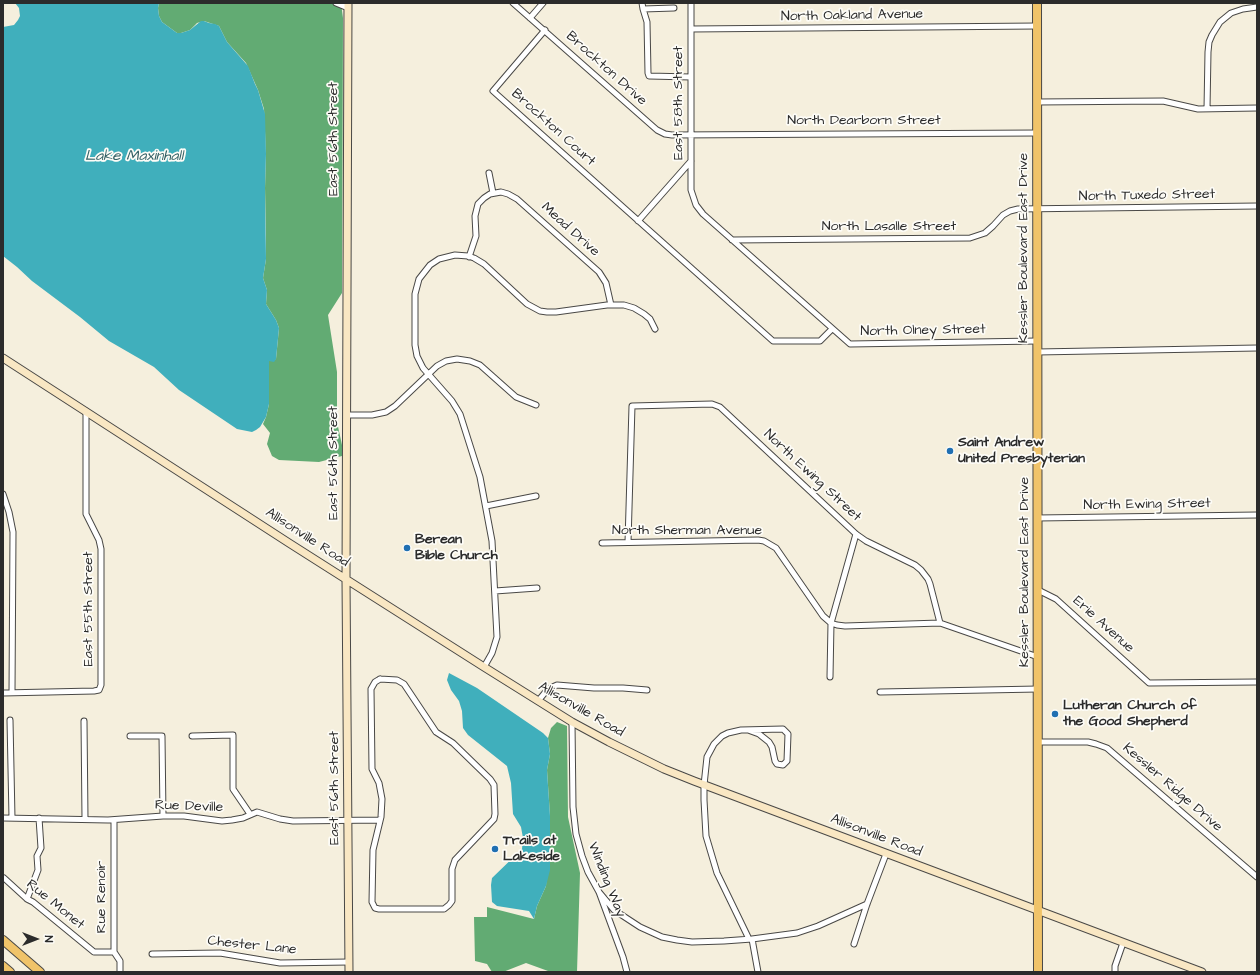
<!DOCTYPE html>
<html>
<head>
<meta charset="utf-8">
<style>
	body { margin:0 }
	#map { position:relative; width:1260px; height:975px; overflow:hidden; background:#f5efdd; font-family:"Architects Daughter",sans-serif }
	canvas { display:block }
	.frame { position:absolute; inset:0; border:4px solid #2b2b2b; pointer-events:none }
	.north { position:absolute; left:16px; top:919px; width:40px; height:40px; -webkit-text-stroke:3px #fdfcf7; paint-order:stroke; rotate:90deg; font-size:11px; font-weight:700; line-height:16px; text-align:center; color:#2b2b2b }
	.north::after { content:''; display:block; margin:auto; width:14px; height:18px; background:#2b2b2b; clip-path:polygon(50% 0,100% 100%,50% 72%,0 100%) }
</style>
</head>
<body>
<div id="map">
<canvas width="1260" height="975"></canvas>
<div class="frame"></div>
<div class="north">N</div>
</div>
<script>
const g = document.querySelector('canvas').getContext('2d');
g.lineJoin = 'round';
function fill(path, color) {
  g.fillStyle = color;
  g.fill(path, 'evenodd');
}
function shape(rows) {
  const path = new Path2D();
  for (const r of rows) {
    path.moveTo(r[0], r[1]);
    for (let i = 2; i < r.length; i += 2) path.lineTo(r[i], r[i + 1]);
  }
  return path;
}
function strokePath(path, color, width, dash) {
  g.strokeStyle = color;
  g.lineWidth = width;
  g.lineCap = dash ? 'butt' : 'round';
  g.setLineDash(dash || []);
  g.stroke(path);
}
function drawText(font, color, halo, rows, align = 'center') {
  g.font = font + ' "Architects Daughter",sans-serif';
  g.lineWidth = 3.5;
  g.setLineDash([]);
  g.textBaseline = 'middle';
  g.strokeStyle = halo;
  g.fillStyle = color;
  for (const [text, x, y, turn = 0] of rows) {
    g.save();
    g.translate(x, y);
    g.rotate((+turn || 0) * Math.PI / 180);
    g.textAlign = isNaN(turn) ? turn : align;
    if (halo) g.strokeText(text, 0, 0);
    g.fillText(text, 0, 0);
    g.restore();
  }
}
const forest = shape([
	[159,3,341,3,343,18,342,293,328,315,337,372,337,422,342,445,342,456,319,462,279,460,272,456,267,444,270,433,263,424,266,417,269,404,269,361,276,359,279,328,276,320,266,304,267,290,263,278,266,259,266,235,265,188,266,154,264,109,258,90,246,63,227,42,219,26,204,21,197,23,190,30,181,33,177,33,162,22,159,16,158,8],
	[557,722,567,726,568,817,580,873,577,972,548,972,548,971,526,963,503,972,492,972,487,964,475,961,474,917,487,917,487,907,534,919,537,906,546,886,550,816,547,770,550,754,548,738,551,728]
]);
const water = shape([
	[15,3,159,3,158,8,159,16,162,22,177,33,181,33,190,30,201,21,204,21,209,23,215,24,219,26,227,42,248,66,255,84,258,90,265,114,266,154,265,188,266,259,263,278,267,290,266,304,276,320,279,328,276,359,274,362,269,361,269,404,266,417,260,427,256,430,252,432,237,429,179,390,154,367,109,341,80,317,32,281,17,267,3,256,3,27,14,25,18,20,20,16,19,8],
	[449,673,477,688,543,733,548,738,550,754,547,770,550,816,550,870,546,886,537,906,534,919,529,911,497,906,492,902,491,885,492,878,522,849,523,838,521,827,513,814,511,783,507,766,468,735,463,728,462,711,459,701,451,690,447,680]
]);
const street = shape([
	[336,3,348,8],
	[513,3,657,130,665,134,672,135,1037,133],
	[642,3,643,9,647,22,648,73,649,76,691,77],
	[691,3,691,190,696,205,703,214,850,344,1037,341],
	[643,9,674,8],
	[530,18,543,3],
	[691,29,1037,26],
	[545,30,493,91,773,341,820,341,832,329],
	[1037,102,1163,101,1198,109,1257,108],
	[1207,109,1208,52,1209,42,1212,35,1220,22,1231,13,1243,9,1257,7],
	[489,173,493,193],
	[638,221,691,161],
	[732,240,970,238,985,233,993,226,1003,215,1010,211,1018,209,1257,206],
	[469,257,476,236,475,216,478,204,484,198,490,194,501,192,508,194,517,199,599,272,606,283,611,305],
	[1037,352,1257,348],
	[347,415,372,415,386,412,395,406,437,366,446,361,457,359,470,361,480,365,516,397,536,405],
	[3,494,9,512,13,532,12,693],
	[486,506,536,496],
	[1037,518,1257,515],
	[628,542,632,406,712,404,720,407,856,534,866,541,915,565,921,570,928,579,930,584,940,623],
	[602,543,758,540,764,541,776,548,823,616,831,623,837,625,845,626,940,623,1038,657],
	[1038,590,1056,599,1149,683,1257,682],
	[495,591,537,588],
	[484,667,492,653,497,637,492,541,480,477,460,414,452,401,423,368,417,356,415,345,415,294,419,279,430,265,439,259,455,255,468,256,474,258,484,264,527,304,540,311,547,312,556,312,607,305,624,305,634,308,644,314,650,319,655,329],
	[830,677,831,623,856,534],
	[380,679,397,680,404,684,436,732,453,743,490,779,494,785,495,814,494,819,455,860,452,869,452,901,449,905,444,909,379,909,375,908,372,902,373,850,381,817,382,799,379,783,372,769,371,689,375,682,380,679],
	[880,692,1038,689],
	[3,693,94,691,99,690,101,685,101,549,99,540,86,514,86,411],
	[538,701,548,689,557,685,594,688,623,688,647,690],
	[10,720,12,818],
	[84,721,85,819],
	[572,722,573,807,576,834,582,856,588,872,599,892,623,957,627,972],
	[748,730,759,734,769,742,772,747,775,761,777,764,783,765,787,761,788,734,783,729,741,730,728,733,722,736,714,744,707,757,704,785,704,800,706,836,717,873,749,939],
	[130,736,162,736,163,816],
	[192,736,233,735,233,789,250,814],
	[1038,742,1088,742,1096,744,1107,748,1257,877],
	[3,818,108,820,163,816,184,816,222,821,232,820,243,818,257,812,280,819,293,821,380,820],
	[114,820,114,952,120,961,120,972],
	[4,878,27,899,33,902,94,952,114,952],
	[599,892,614,910,640,927,662,937,677,940,692,942,724,941,752,939,797,933,818,926,867,904],
	[27,899,38,870,37,856,41,848,39,818],
	[752,939,758,972],
	[854,944,867,904,886,854],
	[152,954,220,953,280,963,349,962],
	[1115,972,1115,966,1123,943]
]);
const secondary = shape([
	[348,3,346,579,349,972],
	[3,358,289,543,484,667,572,722,609,742,664,769,694,781,1202,972]
]);
const primary = shape([
	[1037,3,1038,972],
	[3,940,40,972],
	[3,966,10,972]
]);
const markers = [
	[950,451,4,"#1f6fb2"],
	[407,548,4,"#1f6fb2"],
	[1055,714,4,"#1f6fb2"],
	[495,849,4,"#1f6fb2"]
];
const streetNames = [
	["North Oakland Avenue",852,16,-1],
	["Brockton Drive",606,69,42],
	["East 58th Street",679,103,-90],
	["North Dearborn Street",864,121],
	["Brockton Court",553,128,42],
	["East 56th Street",334,139,-90],
	["North Tuxedo Street",1147,196,-1],
	["North Lasalle Street",889,227],
	["Mead Drive",570,230,42],
	["Kessler Boulevard East Drive",1024,248,-90],
	["North Olney Street",923,331,-1],
	["East 56th Street",334,463,-90],
	["North Ewing Street",812,476,43],
	["North Ewing Street",1147,505,-1],
	["North Sherman Avenue",687,531],
	["Allisonville Road",307,538,33],
	["Kessler Boulevard East Drive",1025,572,-90],
	["East 55th Street",89,609,-90],
	["Erie Avenue",1103,625,42],
	["Allisonville Road",581,710,30],
	["East 56th Street",335,788,-90],
	["Kessler Ridge Drive",1172,788,41],
	["Rue Deville",189,807,2],
	["Allisonville Road",876,836,21],
	["Winding Way",606,880,68],
	["Rue Renoir",102,897,-90],
	["Rue Monet",55,905,39],
	["Chester Lane",252,946,6]
];
const poiNames = [
	["Saint Andrew",958,443],
	["United Presbyterian",958,459],
	["Berean",415,540],
	["Bible Church",415,556],
	["Lutheran Church of",1063,706],
	["the Good Shepherd",1063,722],
	["Trails at",503,841],
	["Lakeside",503,857]
];
const waterNames = [
	["Lake Maxinhall",134,157]
];
fill(forest, '#62ab73');
fill(water, '#40afbc');
strokePath(street, '#494846', 7);
strokePath(secondary, '#494846', 9);
strokePath(primary, '#494846', 10);
strokePath(street, '#fff', 5);
strokePath(secondary, '#f9e7c3', 7);
strokePath(primary, '#f0c369', 8);
for (const [x, y, r, color] of markers) {
  const dot = new Path2D();
  dot.arc(x, y, r, 0, 2 * Math.PI);
  g.fillStyle = color;
  g.fill(dot);
  strokePath(dot, '#fdfcf7', 1.5);
}
drawText('14px', '#2b2b2b', '#fdfcf7', streetNames);
drawText('bold 14px', '#2b2b2b', '#fdfcf7', poiNames, 'left');
drawText('italic 15px', '#336065', '#fdfcf7', waterNames);
</script>
</body>
</html>
